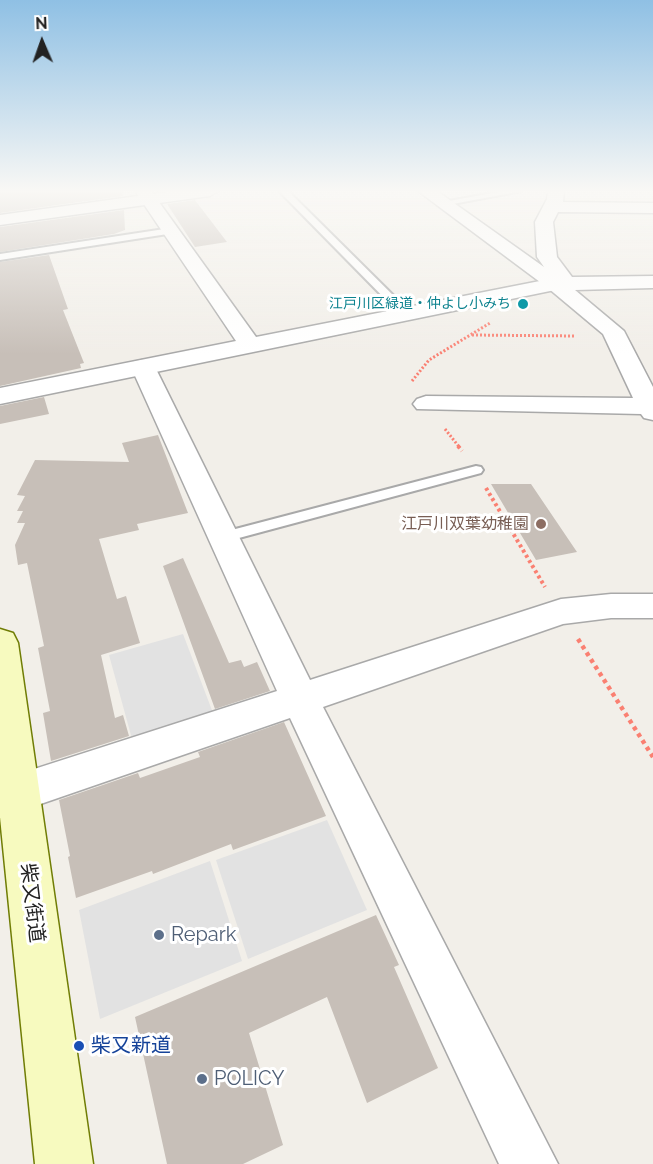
<!DOCTYPE html>
<html>
<head>
<meta charset="utf-8">
<style>
	body { margin:0 }
	#map { position:relative; width:653px; height:1164px; overflow:hidden; background:#f2efe9; font-family:Raleway,sans-serif }
	canvas { display:block }
	.north { position:absolute; left:12px; top:12px; width:60px; height:60px; -webkit-text-stroke:4px #fff; paint-order:stroke; rotate:358deg; font-size:16px; font-weight:700; line-height:24px; text-align:center; color:#222 }
	.north::after { content:''; display:block; margin:auto; width:21px; height:27px; background:#222; clip-path:polygon(50% 0,100% 100%,50% 72%,0 100%) }
</style>
</head>
<body>
<div id="map">
<canvas width="653" height="1164"></canvas>
<div class="north">N</div>
</div>
<script>
const g = document.querySelector('canvas').getContext('2d');
g.lineJoin = 'round';
function fill(path, color) {
  g.fillStyle = color;
  g.fill(path, 'evenodd');
}
function shape(rows) {
  const path = new Path2D();
  for (const r of rows) {
    path.moveTo(r[0], r[1]);
    for (let i = 2; i < r.length; i += 2) path.lineTo(r[i], r[i + 1]);
  }
  return path;
}
function strokePath(path, color, width, dash) {
  g.strokeStyle = color;
  g.lineWidth = width;
  g.lineCap = dash ? 'butt' : 'round';
  g.setLineDash(dash || []);
  g.stroke(path);
}
function drawText(font, color, halo, rows, align = 'center') {
  g.font = font + ' Raleway,"Noto Sans JP",sans-serif';
  g.lineWidth = 6;
  g.setLineDash([]);
  g.textBaseline = 'middle';
  g.strokeStyle = halo;
  g.fillStyle = color;
  for (const [text, x, y, turn = 0] of rows) {
    g.save();
    g.translate(x, y);
    g.rotate((+turn || 0) * Math.PI / 180);
    g.textAlign = isNaN(turn) ? turn : align;
    if (halo) g.strokeText(text, 0, 0);
    g.fillText(text, 0, 0);
    g.restore();
  }
}
const parking = shape([
	[183,634,213,713,132,739,109,655],
	[327,820,367,910,248,959,216,860],
	[210,861,242,961,100,1019,79,910]
]);
const building = shape([
	[0,191,122,191,123,196,0,213],
	[195,200,227,242,195,247,167,204],
	[124,210,125,230,114,234,0,252,0,227],
	[49,255,68,309,63,310,84,363,80,364,81,368,0,386,0,262],
	[44,397,49,414,0,424,0,406],
	[158,435,188,513,137,524,139,530,99,539,117,599,126,596,140,643,101,655,115,718,123,715,129,736,51,761,43,713,50,711,38,648,44,646,27,563,18,565,15,545,25,523,17,523,23,511,17,511,25,496,17,495,35,460,129,462,122,443],
	[491,484,531,484,577,552,536,560],
	[183,558,229,663,241,660,244,667,257,662,270,691,215,709,163,566],
	[284,722,326,816,233,850,231,844,153,874,152,871,76,898,68,857,70,856,59,800,138,773,140,778,200,757,198,752],
	[376,915,399,965,394,967,438,1068,367,1103,327,997,249,1033,283,1145,243,1164,167,1164,135,1017]
]);
const pathFar2 = shape([
	[472,335,575,336],
	[412,381,429,360,490,323],
	[445,429,460,448]
]);
const pathFar1 = shape([
	[458,446,462,451],
	[486,488,545,587]
]);
const path = shape([
	[578,639,653,757]
]);
const service = shape([
	[279,191,288,191,410,312,410,316,402,316,279,191],
	[503,191,522,191,442,206,438,203,503,191],
	[171,228,174,229,174,233,0,260,0,254,171,228],
	[476,466,481,467,483,470,481,473,224,542,216,537,224,532,476,466]
]);
const minor = shape([
	[174,191,218,191,210,196,0,225,0,215,174,191],
	[418,191,437,191,544,267,537,257,535,222,547,199,548,191,564,191,563,202,653,203,653,213,558,212,553,222,557,257,572,277,653,276,653,288,575,290,624,331,653,387,653,420,644,418,641,414,417,409,413,404,417,399,426,396,633,398,603,334,548,288,418,191],
	[143,360,152,362,155,367,310,680,561,599,611,594,653,594,653,618,611,618,563,624,323,707,558,1164,499,1164,290,718,0,818,0,780,277,691,131,367,134,362,143,360]
]);
const tertiary = shape([
	[135,191,151,191,256,337,555,278,562,280,565,284,562,288,555,290,0,404,0,388,236,341,135,191]
]);
const secondary = shape([
	[0,629,13,633,18,643,93,1164,35,1164,0,817,0,629]
]);
const markers = [
	[523,304,6,"#0f9aa8"],
	[541,524,6,"#8d6e63"],
	[159,935,6,"#5c6f8a"],
	[79,1046,6,"#1a4fb4"],
	[202,1079,6,"#5c6f8a"]
];
const farCulturenames = [
	["江戸川区緑道・仲よし小みち",511,304]
];
const educationNames = [
	["江戸川双葉幼稚園",529,524]
];
const nearStreetnames = [
	["柴又街道",32,903,83]
];
const nearServicenames = [
	["Repark",171,935],
	["POLICY",214,1079]
];
const nearTransitnames = [
	["柴又新道",91,1046]
];
fill(parking, '#e2e2e2');
fill(building, '#c7bfb8');
strokePath(service, '#a9a9a9', 4);
strokePath(minor, '#a9a9a9', 3);
strokePath(tertiary, '#a9a9a9', 3);
strokePath(secondary, '#707d05', 3);
strokePath(pathFar2, '#fa8072', 3, [2, 2]);
strokePath(pathFar1, '#fa8072', 4, [3, 3]);
strokePath(path, '#fa8072', 4.5, [4, 4]);
fill(service, '#fff');
fill(minor, '#fff');
fill(tertiary, '#fff');
fill(secondary, '#f7fabf');
const sky = g.createLinearGradient(0, 0, 0, 354);
sky.addColorStop(0, '#8fc0e4');
sky.addColorStop(0.54, '#f9f8f5');
sky.addColorStop(1, '#f9f8f500');
g.fillStyle = sky;
g.fillRect(0, 0, 653, 354);
for (const [x, y, r, color] of markers) {
  const dot = new Path2D();
  dot.arc(x, y, r, 0, 2 * Math.PI);
  g.fillStyle = color;
  g.fill(dot);
  strokePath(dot, '#fff', 2);
}
drawText('14px', '#0d838f', '#fff', farCulturenames, 'right');
drawText('16px', '#785e54', '#fff', educationNames, 'right');
drawText('20px', '#222', '#fff', nearStreetnames);
drawText('20px', '#4e5e75', '#fff', nearServicenames, 'left');
drawText('20px', '#164399', '#fff', nearTransitnames, 'left');
</script>
</body>
</html>
